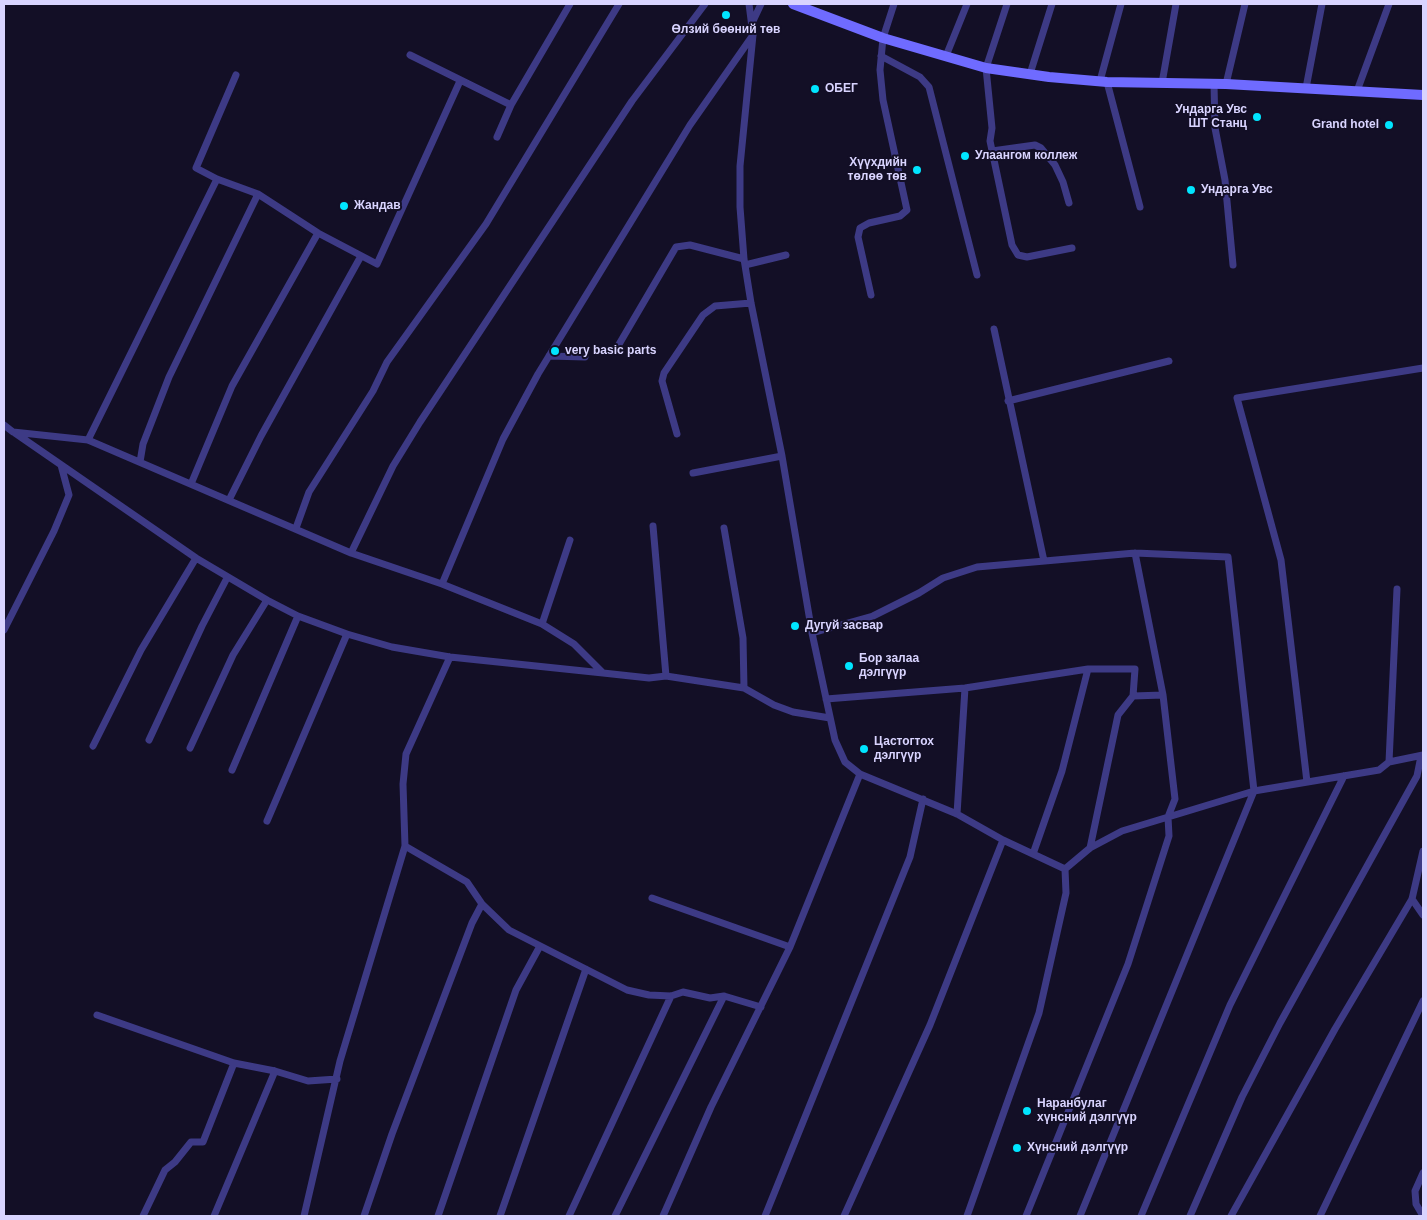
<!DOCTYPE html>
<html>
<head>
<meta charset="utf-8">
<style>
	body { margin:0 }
	#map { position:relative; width:1427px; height:1220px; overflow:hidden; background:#130f26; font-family:Helvetica,sans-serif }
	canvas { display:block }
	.frame { position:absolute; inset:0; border:5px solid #d9d4ff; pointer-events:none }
</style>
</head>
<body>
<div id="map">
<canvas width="1427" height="1220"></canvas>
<div class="frame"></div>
</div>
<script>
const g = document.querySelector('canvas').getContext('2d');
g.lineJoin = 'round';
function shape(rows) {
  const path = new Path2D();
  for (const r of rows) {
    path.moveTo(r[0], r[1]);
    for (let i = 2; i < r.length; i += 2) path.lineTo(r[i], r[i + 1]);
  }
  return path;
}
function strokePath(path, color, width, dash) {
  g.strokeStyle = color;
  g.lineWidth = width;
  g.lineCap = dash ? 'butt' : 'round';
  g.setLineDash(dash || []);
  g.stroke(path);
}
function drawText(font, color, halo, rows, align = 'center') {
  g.font = font + ' Helvetica,sans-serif';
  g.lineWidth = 4;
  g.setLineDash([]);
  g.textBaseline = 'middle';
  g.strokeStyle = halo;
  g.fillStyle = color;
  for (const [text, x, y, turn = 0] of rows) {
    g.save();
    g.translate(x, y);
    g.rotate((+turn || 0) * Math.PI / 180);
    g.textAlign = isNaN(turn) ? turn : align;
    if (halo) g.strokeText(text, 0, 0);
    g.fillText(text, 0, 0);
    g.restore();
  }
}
const street = shape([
	[749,4,753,35,740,166,740,207,744,259,751,303,782,456,812,633,835,740,845,762,860,774,957,814,1003,840,1065,869,1066,893,1039,1013,967,1216],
	[1007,4,986,68,992,128,990,141,1012,245,1018,255,1027,257,1072,248],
	[753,21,761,4],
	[410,55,511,105,570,4],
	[881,56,920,77,929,87,977,275],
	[946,56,967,4],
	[1030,74,1052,4],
	[236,75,196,168,217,179,258,194,318,233,377,264,460,81],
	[1100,81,1121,4],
	[1107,82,1140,207],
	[1162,83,1176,4],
	[1214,84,1215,128,1225,180,1233,265],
	[1226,84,1245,4],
	[1306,88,1322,4],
	[1357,91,1389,4],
	[497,137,511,105],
	[992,151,1035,145,1041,148,1055,165,1063,182,1069,203],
	[745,265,786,255],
	[871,295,858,237,860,228,869,223,900,216,907,210,883,100,880,70,883,38,894,4],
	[994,329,1044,561],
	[618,346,676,247,690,245,744,259],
	[549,356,585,357],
	[1008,401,1169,361],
	[4,425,13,432,88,440,351,553,442,584,542,624,574,644,603,673,649,678,666,676,744,688,774,705,793,712,830,718],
	[15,433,196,558,267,600,298,616,347,634,392,647,450,657,603,673],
	[677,434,662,381,664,373,703,315,715,306,751,303],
	[88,440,217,179],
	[140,462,143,444,169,377,258,194],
	[693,473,782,456],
	[191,484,232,386,318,233],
	[229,500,261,436,361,256],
	[653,526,666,676],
	[296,528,309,492,373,391,387,362,486,224,619,4],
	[724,528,743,638,744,688],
	[351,553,393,466,420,422,632,101,705,4],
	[442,584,503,439,538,374,690,125,753,35],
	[542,624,570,540],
	[4,630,54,531,69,495,61,465],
	[812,633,873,616,919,593,943,578,977,567,1135,553,1228,557,1254,791,1080,1216],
	[826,699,965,688,1088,669,1135,669,1133,696,1163,695],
	[149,740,202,626,227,578],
	[93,746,141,650,196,558],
	[190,748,233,655,267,600],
	[1389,762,1397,589],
	[232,770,298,616],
	[1307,782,1281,560,1237,398,1423,368],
	[957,814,965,688],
	[267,821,347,634],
	[405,846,467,882,482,904,509,930,627,990,649,995,671,996,683,992,710,998,724,996],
	[1090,848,1118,715,1133,696],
	[1033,854,1062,771,1088,669],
	[1065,869,1090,848,1122,831,1254,791,1379,770,1389,762,1423,755],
	[652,898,790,947],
	[1412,899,1423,915],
	[97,1015,234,1063,275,1071,308,1081,337,1079],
	[143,1216,165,1170,175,1162,191,1142,203,1142,234,1063],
	[214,1216,275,1071],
	[304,1216,340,1061,405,846,403,784,406,754,450,657],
	[364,1216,392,1134,472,923,482,904],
	[438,1216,516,990,540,946],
	[500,1216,586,969],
	[569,1216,671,996],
	[615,1216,724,996,761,1007],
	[663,1216,711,1107,790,947,860,774],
	[765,1216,910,857,923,799],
	[844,1216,930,1025,1003,840],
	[1026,1216,1128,964,1169,836,1168,817,1175,799,1163,695,1135,553],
	[1141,1216,1230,1005,1344,776],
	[1190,1216,1242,1097,1280,1023,1417,776,1421,756],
	[1231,1216,1335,1029,1412,899,1423,851],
	[1320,1216,1423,1001],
	[1423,1216,1416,1204,1415,1191,1423,1173]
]);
const secondary = shape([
	[793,4,883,38,986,68,1049,77,1107,82,1226,84,1423,95]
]);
const markers = [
	[726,15,5,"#00e5ff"],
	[815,89,5,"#00e5ff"],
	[1257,117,5,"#00e5ff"],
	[1389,125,5,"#00e5ff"],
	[965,156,5,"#00e5ff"],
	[917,170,5,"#00e5ff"],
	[1191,190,5,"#00e5ff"],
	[344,206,5,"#00e5ff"],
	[555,351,5,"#00e5ff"],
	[795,626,5,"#00e5ff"],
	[849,666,5,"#00e5ff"],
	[864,749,5,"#00e5ff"],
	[1027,1111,5,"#00e5ff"],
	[1017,1148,5,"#00e5ff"]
];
const poiNames = [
	["Өлзий бөөний төв",726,30,"center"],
	["ОБЕГ",825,89],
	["Ундарга Увс",1247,110,"right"],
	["ШТ Станц",1247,124,"right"],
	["Grand hotel",1379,125,"right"],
	["Улаангом коллеж",975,156],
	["Хүүхдийн",907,163,"right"],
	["төлөө төв",907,177,"right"],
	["Ундарга Увс",1201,190],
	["Жандав",354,206],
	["very basic parts",565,351],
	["Дугуй засвар",805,626],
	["Бор залаа",859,659],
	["дэлгүүр",859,673],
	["Цастогтох",874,742],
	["дэлгүүр",874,756],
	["Наранбулаг",1037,1104],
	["хүнсний дэлгүүр",1037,1118],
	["Хүнсний дэлгүүр",1027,1148]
];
strokePath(street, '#3d3a85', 7);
strokePath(secondary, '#6f6bff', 10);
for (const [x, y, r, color] of markers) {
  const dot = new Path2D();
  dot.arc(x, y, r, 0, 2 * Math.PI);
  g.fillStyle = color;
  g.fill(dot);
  strokePath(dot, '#130f26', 2);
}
drawText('bold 12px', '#d9d4ff', '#130f26', poiNames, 'left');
</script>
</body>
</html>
